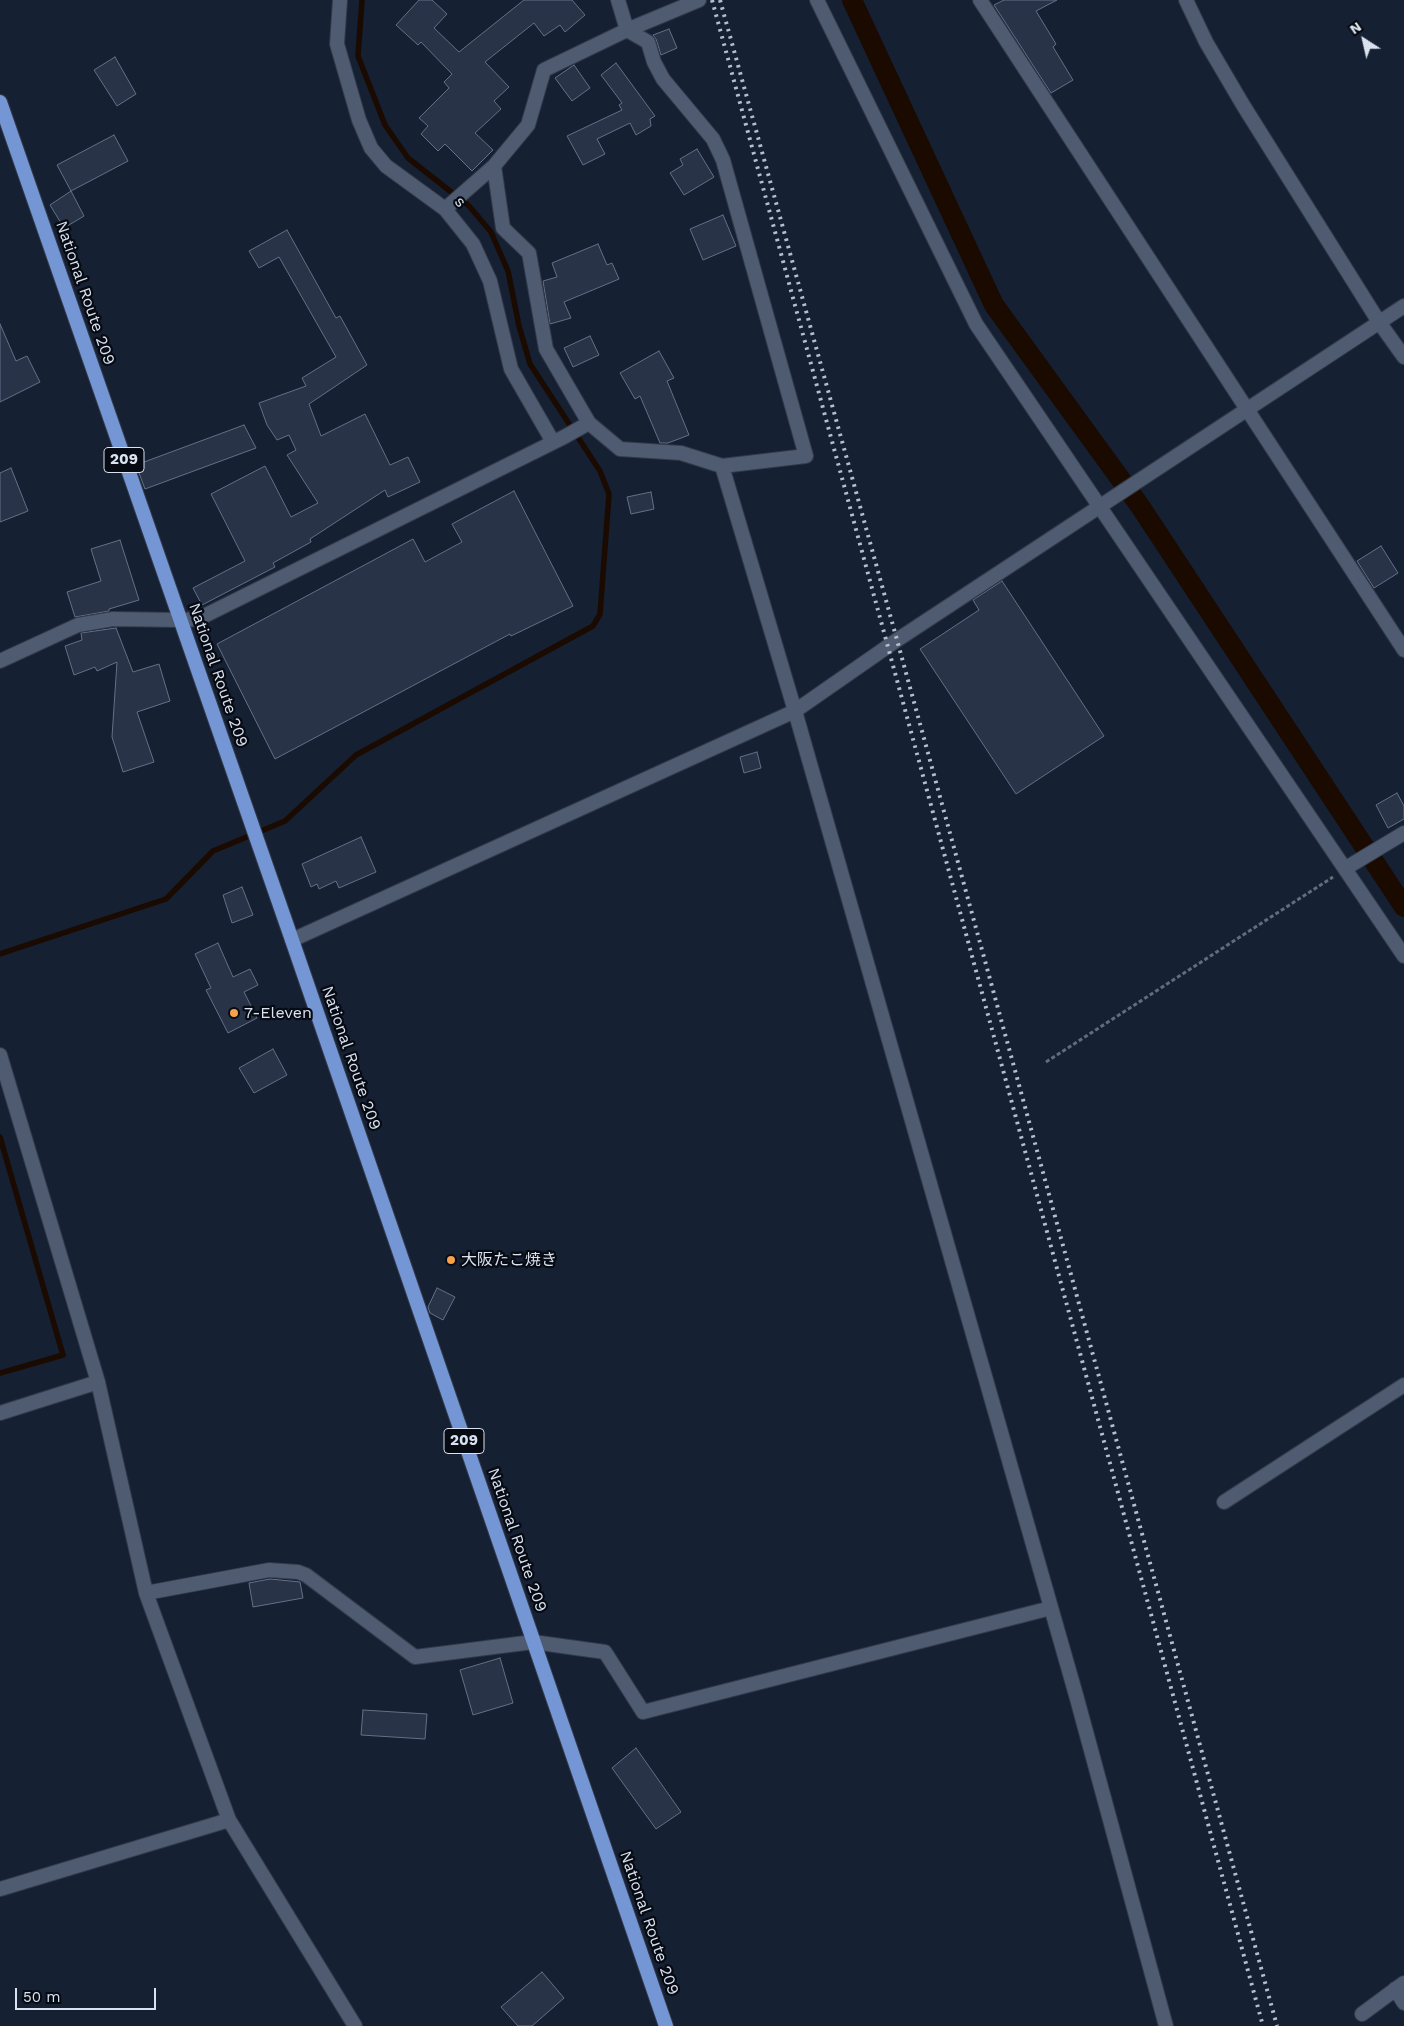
<!DOCTYPE html>
<html>
<head>
<meta charset="utf-8">
<style>
	body { margin:0 }
	#map { position:relative; width:1404px; height:2026px; overflow:hidden; background:#152033; font-family:"Work Sans",sans-serif }
	canvas { display:block }
	.north { position:absolute; left:1339px; top:15px; width:50px; height:50px; -webkit-text-stroke:4px #060a12; paint-order:stroke; rotate:325deg; font-size:14px; font-weight:700; line-height:20px; text-align:center; color:#dae1ef }
	.north::after { content:''; display:block; margin:auto; width:18px; height:22px; background:#dae1ef; clip-path:polygon(50% 0,100% 100%,50% 72%,0 100%) }
	.scale { position:absolute; left:15px; top:1988px; width:141px; height:22px; box-sizing:border-box; border:2px solid #dae1ef; border-top:0; padding-left:6px; font-size:15px; line-height:18px; white-space:nowrap; color:#dae1ef; -webkit-text-stroke:4px #060a12; paint-order:stroke }
</style>
</head>
<body>
<div id="map">
<canvas width="1404" height="2026"></canvas>
<div class="north">N</div>
<div class="scale">50 m</div>
</div>
<script>
const g = document.querySelector('canvas').getContext('2d');
g.lineJoin = 'round';
function shape(rows) {
  const path = new Path2D();
  for (const r of rows) {
    path.moveTo(r[0], r[1]);
    for (let i = 2; i < r.length; i += 2) path.lineTo(r[i], r[i + 1]);
  }
  return path;
}
function strokePath(path, color, width, dash) {
  g.strokeStyle = color;
  g.lineWidth = width;
  g.lineCap = dash ? 'butt' : 'round';
  g.setLineDash(dash || []);
  g.stroke(path);
}
function fill(path, color) {
  g.fillStyle = color;
  g.fill(path, 'evenodd');
}
function drawText(font, color, halo, rows, align = 'center') {
  g.font = font + ' "Work Sans","Noto Sans JP",sans-serif';
  g.lineWidth = 4.5;
  g.setLineDash([]);
  g.textBaseline = 'middle';
  g.strokeStyle = halo;
  g.fillStyle = color;
  for (const [text, x, y, turn = 0] of rows) {
    g.save();
    g.translate(x, y);
    g.rotate((+turn || 0) * Math.PI / 180);
    g.textAlign = isNaN(turn) ? turn : align;
    if (halo) g.strokeText(text, 0, 0);
    g.fillText(text, 0, 0);
    g.restore();
  }
}
const stream = shape([
	[0,954,166,899,213,851,285,821,356,755,593,626,600,614,609,494,600,471,530,364,519,326,508,271,491,232,469,206,408,158,385,125,358,56,362,0],
	[0,1137,63,1355,0,1373]
]);
const canal = shape([
	[852,0,994,305,1140,506,1404,907]
]);
const building = shape([
	[419,0,432,0,447,14,434,28,459,52,524,0,572,0,585,15,565,32,560,25,544,36,534,23,485,62,509,87,494,101,501,109,475,133,493,150,472,171,445,144,438,151,421,134,428,126,419,118,449,88,444,82,452,74,421,42,418,45,396,25,419,0],
	[1004,0,1057,0,1036,11,1056,44,1053,47,1073,80,1051,93,994,5,1004,0],
	[669,29,677,48,661,55,656,39,653,35,669,29],
	[115,57,136,94,117,106,94,70,115,57],
	[616,63,655,116,650,119,651,126,636,135,630,123,597,139,605,154,583,165,567,136,622,110,619,105,622,103,601,75,616,63],
	[574,65,590,88,572,101,555,78,574,65],
	[114,135,128,161,71,191,57,165,114,135],
	[697,149,714,177,684,195,670,173,683,165,680,159,697,149],
	[71,191,84,216,64,228,50,205,71,191],
	[723,215,736,246,703,260,690,229,723,215],
	[287,230,336,318,340,316,367,365,309,404,321,436,365,414,390,465,408,457,420,482,388,497,385,490,310,539,311,542,273,563,275,567,202,605,193,588,245,561,211,494,265,466,291,517,318,503,287,455,296,450,289,435,277,440,267,425,259,403,306,386,302,378,336,357,279,257,259,268,249,251,287,230],
	[598,244,607,265,612,263,619,279,564,302,571,318,550,324,543,281,557,277,552,263,598,244],
	[0,324,16,361,27,356,40,382,0,402,0,324],
	[590,336,599,355,573,367,564,348,590,336],
	[659,351,674,378,667,381,689,435,668,443,660,443,640,396,635,399,620,373,659,351],
	[244,425,256,448,145,489,136,465,244,425],
	[11,468,28,511,0,522,0,473,11,468],
	[514,491,573,606,511,636,510,634,275,759,217,644,413,539,425,562,462,542,452,524,514,491],
	[651,492,654,509,631,514,627,497,651,492],
	[120,540,139,600,109,609,109,611,75,617,67,592,101,581,91,549,120,540],
	[1381,546,1398,573,1374,588,1357,561,1381,546],
	[1002,581,1104,736,1016,794,920,649,979,610,973,600,1002,581],
	[116,628,133,672,159,664,170,701,137,712,154,762,123,772,112,737,117,662,97,671,95,667,74,675,65,646,82,640,81,633,116,628],
	[757,752,761,768,744,773,740,757,757,752],
	[1397,793,1404,806,1404,819,1388,828,1376,805,1397,793],
	[361,837,376,872,339,888,336,881,319,889,317,884,311,887,302,864,361,837],
	[242,887,253,915,232,923,223,895,242,887],
	[218,943,233,977,250,969,258,985,244,992,257,1018,228,1033,206,990,211,988,195,954,218,943],
	[273,1049,287,1075,254,1093,239,1068,273,1049],
	[437,1288,455,1297,443,1320,430,1313,428,1307,437,1288],
	[270,1579,300,1582,303,1598,253,1607,249,1583,270,1579],
	[500,1658,513,1703,473,1715,460,1670,500,1658],
	[363,1710,427,1714,425,1739,361,1735,363,1710],
	[636,1748,681,1812,656,1829,612,1768,636,1748],
	[542,1972,564,1998,532,2026,518,2026,501,2007,542,1972]
]);
const path = shape([
	[1046,1062,1333,877]
]);
const minor = shape([
	[340,0,337,44,359,120,371,148,386,166,445,209,473,244,490,281,511,369,553,442],
	[817,0,976,324,1404,956],
	[980,0,1404,650],
	[1186,0,1206,42,1243,105,1379,322,1404,357],
	[494,166,528,125,544,70,627,30,699,0],
	[445,209,494,166,503,228,529,253,546,349,589,423],
	[722,466,795,711,1076,1695,1166,2026],
	[0,661,78,625,113,619,180,620,198,619,564,437,589,423,620,449,681,453,722,466,806,456,723,160,713,139,663,79,654,62,648,42,627,30,618,0],
	[1346,868,1404,833],
	[292,940,795,711,897,640,1404,306],
	[0,1055,98,1382,146,1593,229,1820,355,2026],
	[0,1413,98,1382],
	[1224,1502,1404,1385],
	[146,1593,269,1570,298,1572,306,1575,415,1657,533,1642,605,1652,643,1712,1051,1608],
	[0,1889,229,1820],
	[1395,1989,1404,2003],
	[1362,2014,1404,1983]
]);
const trunk = shape([
	[0,102,292,940,666,2026]
]);
const rail = shape([
	[712,0,1263,2026],
	[720,0,897,640,1277,2026]
]);
const markers = [
	[234,1013,5,"#f7a148"],
	[451,1260,5,"#f7a148"]
];
const shields = [
	[124,460,40],
	[464,1441,40]
];
const shieldNames = [
	["209",124,460],
	["209",464,1441]
];
const streetNames = [
	["s",460,202,48],
	["National Route 209",85,293,71],
	["National Route 209",218,675,71],
	["National Route 209",351,1058,71],
	["National Route 209",517,1540,71],
	["National Route 209",649,1923,71]
];
const poiNames = [
	["7-Eleven",244,1013],
	["大阪たこ焼き",461,1260]
];
strokePath(stream, '#1a0a00', 5.5);
strokePath(canal, '#1a0a00', 20);
fill(building, '#283348');
strokePath(building, '#637087', 1);
strokePath(minor, '#323949', 16);
strokePath(trunk, '#323949', 16);
strokePath(path, '#636c7d', 3, [4, 2.5]);
strokePath(minor, '#4e5b71', 14);
strokePath(trunk, '#7496d4', 14);
strokePath(rail, '#b6bdcc', 4, [2.5, 5]);
for (const [x, y, r, color] of markers) {
  const dot = new Path2D();
  dot.arc(x, y, r, 0, 2 * Math.PI);
  g.fillStyle = color;
  g.fill(dot);
  strokePath(dot, '#060a12', 2);
}
for (const [x, y, w] of shields) {
  const box = new Path2D();
  box.roundRect(x - w / 2, y - 12.5, w, 25, 4);
  g.fillStyle = '#060a12';
  g.fill(box);
  strokePath(box, '#dae1ef', 1);
}
drawText('bold 15px', '#dae1ef', null, shieldNames);
drawText('16px', '#dae1ef', '#060a12', streetNames);
drawText('16px', '#dae1ef', '#060a12', poiNames, 'left');
</script>
</body>
</html>
